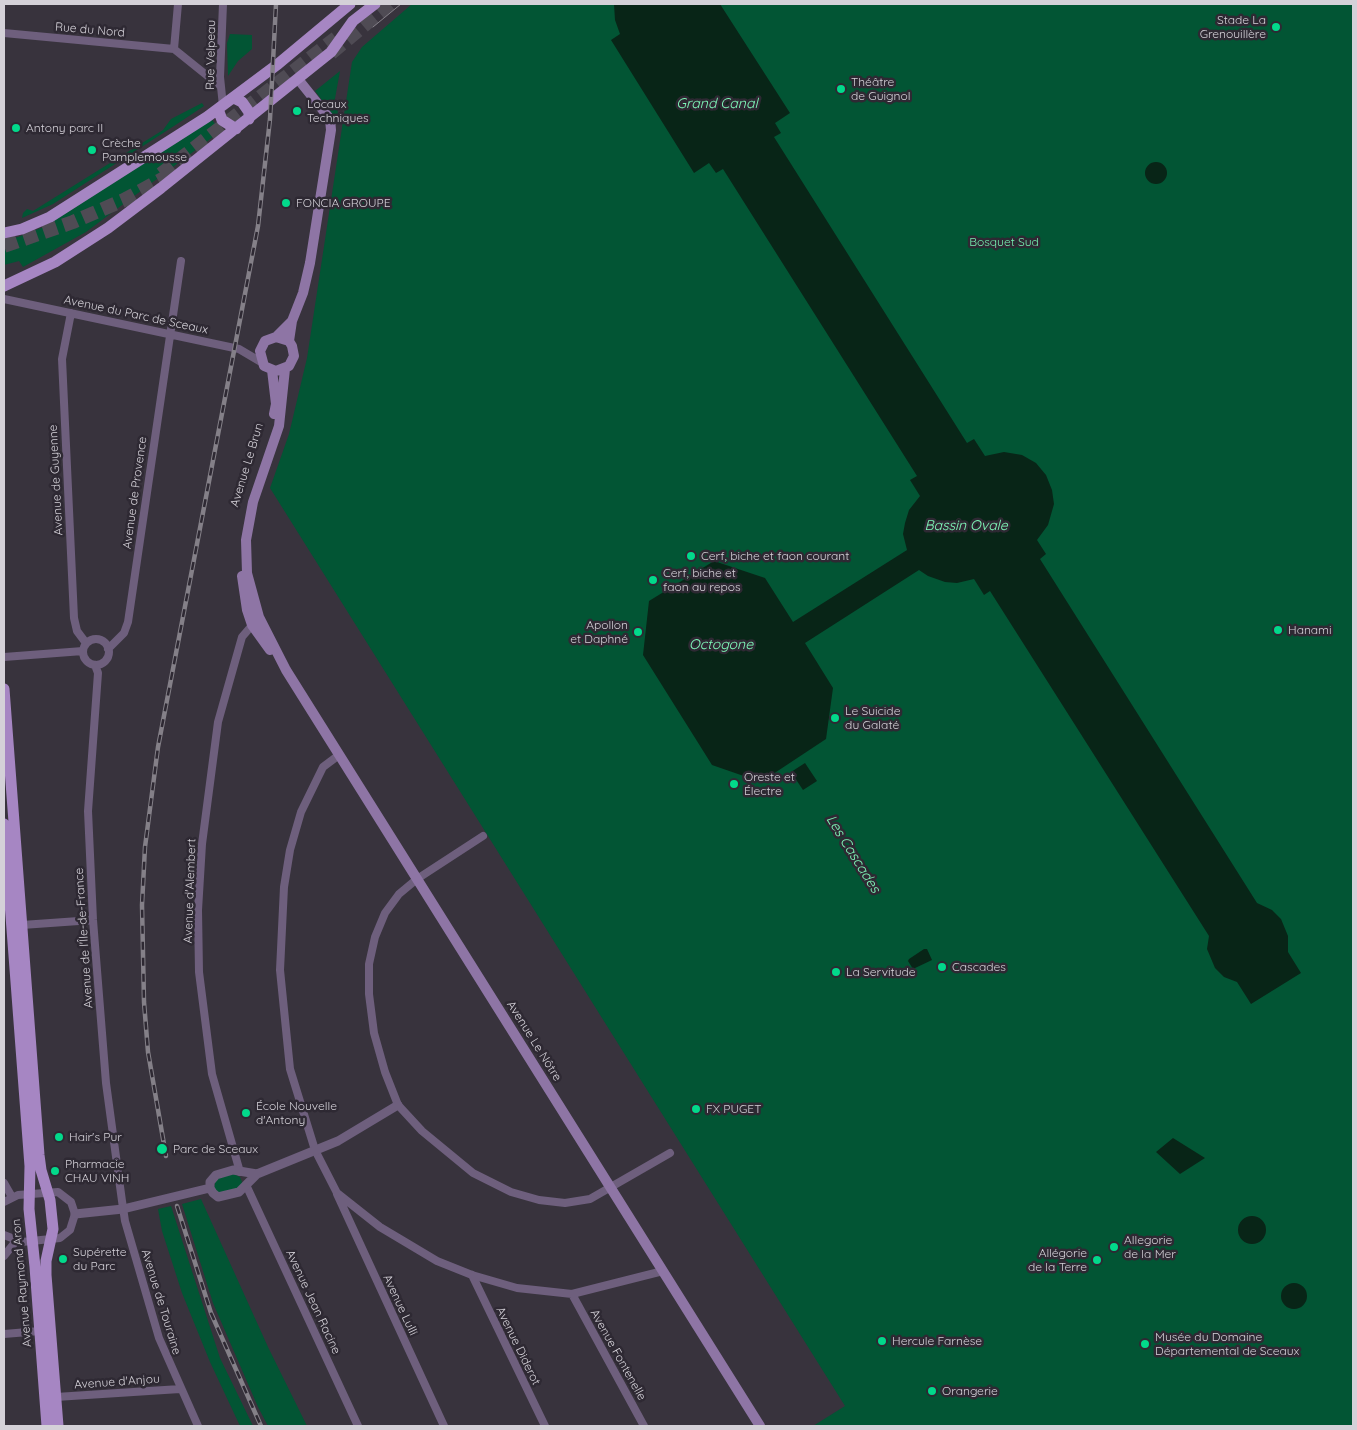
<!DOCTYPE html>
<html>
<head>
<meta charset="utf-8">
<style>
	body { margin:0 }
	#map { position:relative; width:1357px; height:1430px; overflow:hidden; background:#38333d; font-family:Quicksand,sans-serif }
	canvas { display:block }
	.frame { position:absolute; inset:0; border:5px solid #d4d1d8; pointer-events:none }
</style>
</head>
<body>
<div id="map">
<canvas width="1357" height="1430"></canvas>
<div class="frame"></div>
</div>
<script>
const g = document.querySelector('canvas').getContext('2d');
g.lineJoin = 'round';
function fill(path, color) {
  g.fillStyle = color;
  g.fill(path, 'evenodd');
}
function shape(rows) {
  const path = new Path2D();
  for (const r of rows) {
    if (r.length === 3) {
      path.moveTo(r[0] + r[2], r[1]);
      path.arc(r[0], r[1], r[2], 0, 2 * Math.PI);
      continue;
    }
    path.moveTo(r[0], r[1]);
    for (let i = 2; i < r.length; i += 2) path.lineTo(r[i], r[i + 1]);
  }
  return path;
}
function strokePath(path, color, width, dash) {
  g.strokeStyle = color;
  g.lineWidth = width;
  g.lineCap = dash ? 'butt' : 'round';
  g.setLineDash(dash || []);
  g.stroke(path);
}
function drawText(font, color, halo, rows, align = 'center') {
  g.font = font + ' Quicksand,sans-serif';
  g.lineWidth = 5;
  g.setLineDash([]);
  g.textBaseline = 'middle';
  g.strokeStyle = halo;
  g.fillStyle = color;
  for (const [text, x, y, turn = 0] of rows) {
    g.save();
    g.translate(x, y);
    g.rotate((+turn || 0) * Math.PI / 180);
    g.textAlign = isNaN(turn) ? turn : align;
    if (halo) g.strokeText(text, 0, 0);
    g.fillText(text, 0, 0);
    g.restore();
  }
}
const green = shape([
	[412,4,1353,4,1353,1426,813,1426,845,1406,270,488,289,434,307,358,352,62,362,47],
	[230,34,252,35,252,49,238,61,228,76,227,43],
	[340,71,334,104,338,109,337,120,315,91],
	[202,103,204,106,174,126,53,204,22,218,23,213,27,209,33,211,163,130,171,119],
	[212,120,221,131,86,232,23,267,19,261,4,265,4,239,18,237,46,226],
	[232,1173,240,1177,242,1182,240,1188,218,1193,214,1187,216,1179],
	[201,1199,268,1347,307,1426,268,1426,258,1407,213,1303,182,1204],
	[171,1206,220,1358,253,1426,240,1426,210,1362,182,1293,162,1231,158,1209]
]);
const water = shape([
	[614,4,720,4,790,113,775,123,781,133,774,137,967,443,974,439,985,456,1004,452,1022,455,1036,463,1046,475,1052,490,1054,504,1048,525,1037,540,1046,554,1040,559,1257,903,1272,910,1281,919,1288,936,1288,952,1301,973,1251,1004,1237,982,1224,977,1215,968,1207,949,1209,936,990,591,984,595,974,579,957,583,945,582,928,576,919,570,805,643,833,688,826,739,761,782,712,765,643,655,649,601,714,561,765,578,793,622,907,550,903,534,905,523,909,510,920,496,910,480,917,476,723,169,716,173,709,163,694,173,611,40,620,34,615,20],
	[1156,173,11],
	[805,763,817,781,803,790,791,772],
	[924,949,927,949,932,960,913,969,908,961,909,959],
	[1173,1138,1205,1158,1180,1174,1156,1152],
	[1252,1230,14],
	[1294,1296,13]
]);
const motorwayTunnel = shape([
	[331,53,390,4],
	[161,174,336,38],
	[4,246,73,222,124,200,175,172]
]);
const minor = shape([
	[4,33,174,49],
	[174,49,220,86],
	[174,49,178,4],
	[223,106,220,77,223,4],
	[4,299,239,349,261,362],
	[71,313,62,359,74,618,77,631,86,643],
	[96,652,13],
	[108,649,124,633,128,622,181,261],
	[4,657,83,651],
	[95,665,98,673,88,811,93,920,106,1083,122,1201,125,1221,159,1338,198,1426],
	[339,755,323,767,301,812,290,850,284,887,280,970,290,1069,315,1150,337,1193,380,1227,437,1261,472,1275,517,1288,572,1294,663,1271],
	[483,836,417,879,399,894,385,913,375,937,369,964,369,994,374,1033,385,1072,398,1105,422,1131,473,1173,511,1192,539,1200,565,1203,590,1199,670,1153],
	[22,925,93,920],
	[240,1172,212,1074,199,972,198,910,202,844,218,722,242,637,254,623],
	[4,1183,12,1197],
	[247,1187,358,1426],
	[337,1194,444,1426],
	[4,1202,18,1195,58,1192,71,1202,75,1214,70,1230,60,1238,22,1242,4,1235],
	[4,1256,16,1241],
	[472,1275,545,1426],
	[572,1294,644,1426],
	[4,1334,40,1331],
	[56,1397,180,1389]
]);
const tertiary = shape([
	[257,1174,233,1170,216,1175,210,1182,210,1188,213,1193,218,1197,239,1192,257,1174,338,1141,398,1105],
	[75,1214,123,1209,210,1188]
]);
const secondary = shape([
	[276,337,289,341,292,346,294,356,289,366,276,371,264,366,260,351,265,341,276,337,292,321],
	[289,341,292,321,303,293,310,263,331,130,330,119,298,79],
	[285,369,279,426,253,502,246,540,247,573,259,617,286,670,760,1426],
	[272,370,276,404,274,414],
	[242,576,247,610,252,625,270,650]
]);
const primary = shape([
	[234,98,242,102,249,112,249,119],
	[218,109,222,120,236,129],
	[4,233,22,229,50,217,207,117,278,64,350,4],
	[4,286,55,262,108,228,161,188,331,52,353,21,375,4],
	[4,689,39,1155,41,1170,50,1200,53,1229,46,1261,46,1275,58,1426],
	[4,824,30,1166,29,1209,35,1267,47,1426]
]);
const tram = shape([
	[373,27,401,4]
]);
const rail = shape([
	[166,1156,148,1052,144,1002,142,905,145,847,158,747,258,226,270,119,276,4],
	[177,1206,211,1313,261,1426]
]);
const markers = [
	[1276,27,5,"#02d98b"],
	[841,89,5,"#02d98b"],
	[297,111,5,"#02d98b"],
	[16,128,5,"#02d98b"],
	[92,150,5,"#02d98b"],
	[286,203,5,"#02d98b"],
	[691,556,5,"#02d98b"],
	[653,580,5,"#02d98b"],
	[1278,630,5,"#02d98b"],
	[638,632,5,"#02d98b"],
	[835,718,5,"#02d98b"],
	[734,784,5,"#02d98b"],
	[942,967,5,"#02d98b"],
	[836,972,5,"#02d98b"],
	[696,1109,5,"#02d98b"],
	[246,1113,5,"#02d98b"],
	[59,1137,5,"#02d98b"],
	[162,1149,6,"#02d98b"],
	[55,1171,5,"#02d98b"],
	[1114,1247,5,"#02d98b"],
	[63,1259,5,"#02d98b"],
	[1097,1260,5,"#02d98b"],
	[882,1341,5,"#02d98b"],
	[1145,1344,5,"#02d98b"],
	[932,1391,5,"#02d98b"]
];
const poiNames = [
	["Stade La",1266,20,"right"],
	["Grenouillère",1266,34,"right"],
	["Théâtre",851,82],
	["de Guignol",851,96],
	["Locaux",307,104],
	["Techniques",307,118],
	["Antony parc II",26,128],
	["Crèche",102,143],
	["Pamplemousse",102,157],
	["FONCIA GROUPE",296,203],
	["Cerf, biche et faon courant",701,556],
	["Cerf, biche et",663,573],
	["faon au repos",663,587],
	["Apollon",628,625,"right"],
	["et Daphné",628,639,"right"],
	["Hanami",1288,630],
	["Le Suicide",845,711],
	["du Galaté",845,725],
	["Oreste et",744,777],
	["Électre",744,791],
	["Cascades",952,967],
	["La Servitude",846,972],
	["École Nouvelle",256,1106],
	["d'Antony",256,1120],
	["FX PUGET",706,1109],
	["Hair's Pur",69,1137],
	["Parc de Sceaux",173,1149],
	["Pharmacie",65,1164],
	["CHAU VINH",65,1178],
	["Allegorie",1124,1240],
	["de la Mer",1124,1254],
	["Supérette",73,1252],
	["du Parc",73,1266],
	["Allégorie",1087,1253,"right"],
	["de la Terre",1087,1267,"right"],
	["Musée du Domaine",1155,1337],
	["Départemental de Sceaux",1155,1351],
	["Hercule Farnèse",892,1341],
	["Orangerie",942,1391]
];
const streetNames = [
	["Rue du Nord",90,30,5],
	["Rue Velpeau",211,55,-89],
	["Avenue du Parc de Sceaux",136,315,12],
	["Avenue Le Brun",247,465,-73],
	["Avenue de Guyenne",56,480,-93],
	["Avenue de Provence",135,493,-82],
	["Avenue d'Alembert",190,891,-88],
	["Avenue de l'Île-de-France",84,938,-94],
	["Avenue Le Nôtre",534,1041,58],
	["Avenue Raymond Aron",22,1283,-95],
	["Avenue de Touraine",161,1302,73],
	["Avenue Jean Racine",313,1302,65],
	["Avenue Lulli",400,1305,65],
	["Avenue Diderot",518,1346,64],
	["Avenue Fontenelle",618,1355,61],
	["Avenue d'Anjou",117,1382,-4]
];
const parkNames = [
	["Bosquet Sud",1004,242]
];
const waterNames = [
	["Grand Canal",717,104],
	["Bassin Ovale",966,526],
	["Octogone",721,645],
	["Les Cascades",853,854,58]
];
fill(green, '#025534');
fill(water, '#082517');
strokePath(motorwayTunnel, '#4f4b54', 14, [14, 7]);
strokePath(minor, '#6e5f7d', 8);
strokePath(tertiary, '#6e5f7d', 9);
strokePath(secondary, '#8e75a5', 10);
strokePath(primary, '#a686c3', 11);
strokePath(tram, '#848088', 1);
strokePath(rail, '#848088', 4.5);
strokePath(rail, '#2e2933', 2.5, [8]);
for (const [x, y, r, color] of markers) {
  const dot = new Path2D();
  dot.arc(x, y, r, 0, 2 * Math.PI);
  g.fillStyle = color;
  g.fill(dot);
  strokePath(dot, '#2e2933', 2);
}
drawText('12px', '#d4d1d8', '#2e2933', poiNames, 'left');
drawText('12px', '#d4d1d8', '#2e2933', streetNames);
drawText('12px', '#76f0b1', '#2e2933', parkNames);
drawText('italic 14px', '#80faba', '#2e2933', waterNames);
</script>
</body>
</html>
